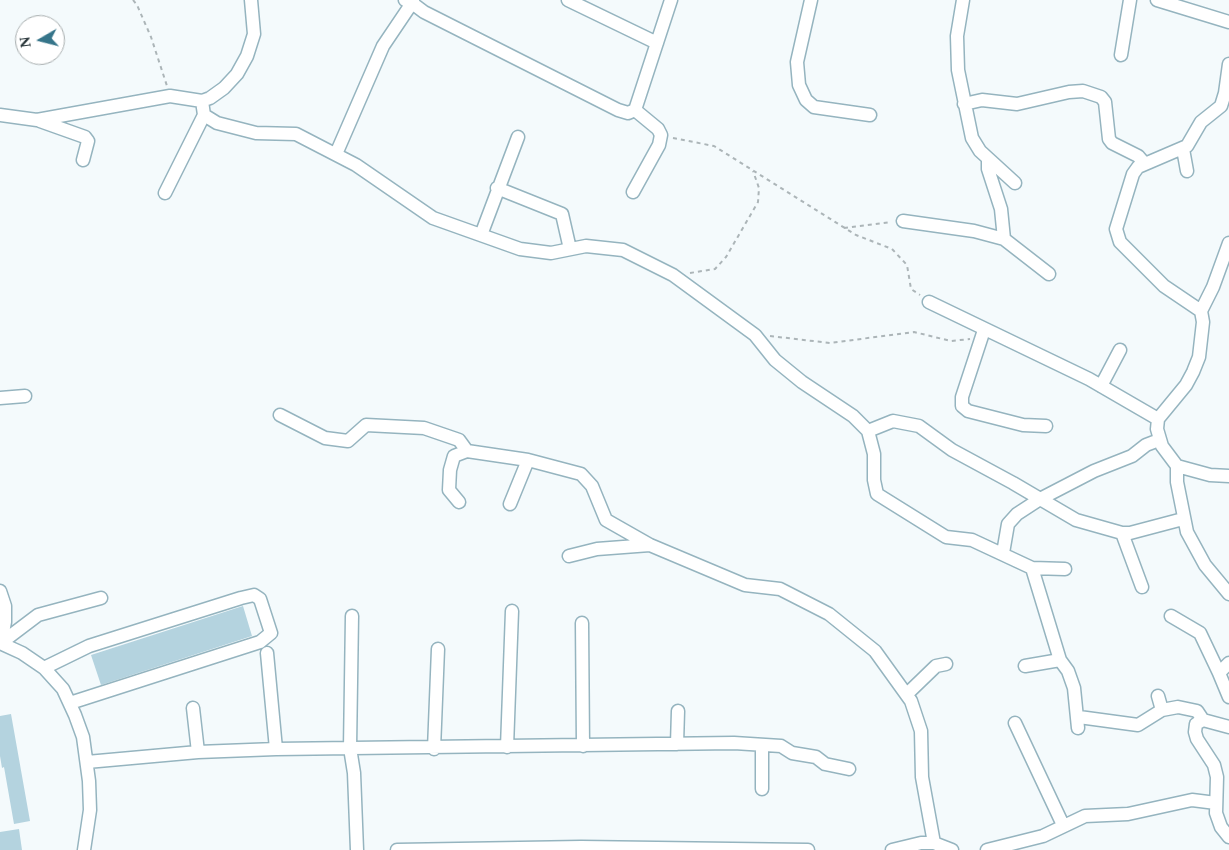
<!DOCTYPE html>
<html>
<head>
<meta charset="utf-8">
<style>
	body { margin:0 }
	#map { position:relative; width:1229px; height:850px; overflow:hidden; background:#f4fafc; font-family:Spectral,serif }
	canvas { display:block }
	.north { position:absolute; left:15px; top:15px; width:50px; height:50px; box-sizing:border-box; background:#fff; border:1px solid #a7adae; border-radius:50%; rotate:262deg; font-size:14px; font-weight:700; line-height:20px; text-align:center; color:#243135 }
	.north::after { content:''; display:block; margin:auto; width:18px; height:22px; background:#36758a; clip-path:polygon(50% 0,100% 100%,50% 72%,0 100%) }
</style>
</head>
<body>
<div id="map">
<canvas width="1229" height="850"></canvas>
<div class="north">N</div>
</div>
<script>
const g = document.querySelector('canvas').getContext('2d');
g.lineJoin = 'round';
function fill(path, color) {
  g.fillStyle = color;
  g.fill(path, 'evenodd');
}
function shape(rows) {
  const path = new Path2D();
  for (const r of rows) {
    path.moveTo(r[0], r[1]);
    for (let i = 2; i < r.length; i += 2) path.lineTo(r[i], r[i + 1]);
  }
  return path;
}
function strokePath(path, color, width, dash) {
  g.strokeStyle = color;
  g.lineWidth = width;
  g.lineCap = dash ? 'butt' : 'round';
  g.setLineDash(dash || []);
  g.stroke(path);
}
const building = shape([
	[243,606,252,636,101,685,91,655],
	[11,714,30,821,14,824,4,767,2,768,0,756,0,716],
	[19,829,22,850,0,850,0,832]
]);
const path = shape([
	[133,0,137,5,151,37,167,86],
	[673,138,714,146,856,235,892,249,907,265,911,289,920,295],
	[844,228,891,222],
	[690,273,715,269,726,257,758,202,759,188,753,171],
	[770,336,830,343,914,332,951,341,970,339]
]);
const minor = shape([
	[413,0,412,3,424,12,618,110,628,113,635,110,671,0],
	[568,0,657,43],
	[811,0,797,62,799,85,806,100,814,107,870,115],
	[963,0,957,36,958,70,972,138,980,151,1015,183],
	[1157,0,1229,22],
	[1121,55,1130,0],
	[1229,64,1225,93,1221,106,1201,122,1187,146,1138,167,1133,174,1116,229,1120,242,1164,286,1201,311,1203,322,1199,357,1193,372,1186,385,1158,419,1157,429,1162,446,1177,466,1210,475,1229,476],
	[202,101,204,115,217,123,256,133,296,134,356,165,433,218,520,249,551,253,586,246,623,250,673,275,755,335,775,360,802,382,853,416,868,431,874,454,874,480,877,494,946,537,972,540,1032,568,1060,660,1068,671,1074,688,1078,728],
	[964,104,982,100,1017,104,1069,92,1083,91,1101,97,1105,102,1109,139,1112,143,1138,156,1144,163],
	[0,115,37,120,170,96,202,101,210,98,224,88,237,74,247,56,254,34,251,0],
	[40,121,85,137,88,141,83,160],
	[1183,149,1187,171],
	[336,154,383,46,412,3,405,0],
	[988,159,988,169,1001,209,1004,239],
	[497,188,562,214,570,249],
	[633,192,659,145,661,135,658,129,635,110],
	[165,193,204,115],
	[903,221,974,231,1004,239,1049,274],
	[481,235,518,137],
	[929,302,1089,379,1158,419],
	[1201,311,1213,287,1229,243],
	[984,330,962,397,962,406,968,411,1023,425,1046,426],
	[1101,386,1120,350],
	[0,398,25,396],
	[280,415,325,438,348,441,366,425,424,428,459,440,467,451,528,460],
	[868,431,893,421,919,426,952,450,1013,483,1076,520,1122,533,1130,533,1183,519],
	[1177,466,1177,482,1187,532,1205,565,1229,594],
	[459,502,449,490,450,470,454,456,467,451],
	[510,504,528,460,581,474,592,486,606,520,650,545,745,585,780,589,829,614,875,651,911,701,921,731,922,777,934,843],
	[1122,533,1142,587],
	[1003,553,1008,524,1017,514,1040,499,1094,471,1132,456,1146,445,1159,440],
	[569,556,597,549,650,545],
	[1032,568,1065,569],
	[0,591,5,606,5,622,1,643,38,615,101,598],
	[352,616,350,748,354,773,357,850],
	[1171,616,1200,633,1219,673],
	[582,623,583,746],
	[0,643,22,653,44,668,63,689,75,715,83,737,89,781,90,810,84,850],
	[267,653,276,749],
	[1229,663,1219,673,1229,697],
	[1025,666,1060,660],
	[44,668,89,646,241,598,254,595,260,599,271,633,260,642,70,703],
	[907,694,936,666,946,664],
	[1158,696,1162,710],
	[193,708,198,752],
	[1079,717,1138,725,1162,710,1178,707,1197,711,1203,720],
	[1015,723,1063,825],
	[1229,727,1203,720,1196,724,1195,732,1197,739,1214,765,1217,777,1216,813,1221,827,1229,837],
	[677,744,678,711],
	[762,745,762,789],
	[507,747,512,611],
	[434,749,438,649],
	[87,762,198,752,276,749,734,743,781,746,792,753,816,757,825,764,849,769],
	[397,850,581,847,808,850],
	[892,850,921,843,934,843,952,850],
	[987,850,1043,836,1085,816,1128,814,1192,800,1216,803]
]);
fill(building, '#b4d3df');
strokePath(minor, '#95b4bf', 15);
strokePath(path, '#acb5b8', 2, [4, 4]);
strokePath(minor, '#fff', 12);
</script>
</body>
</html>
